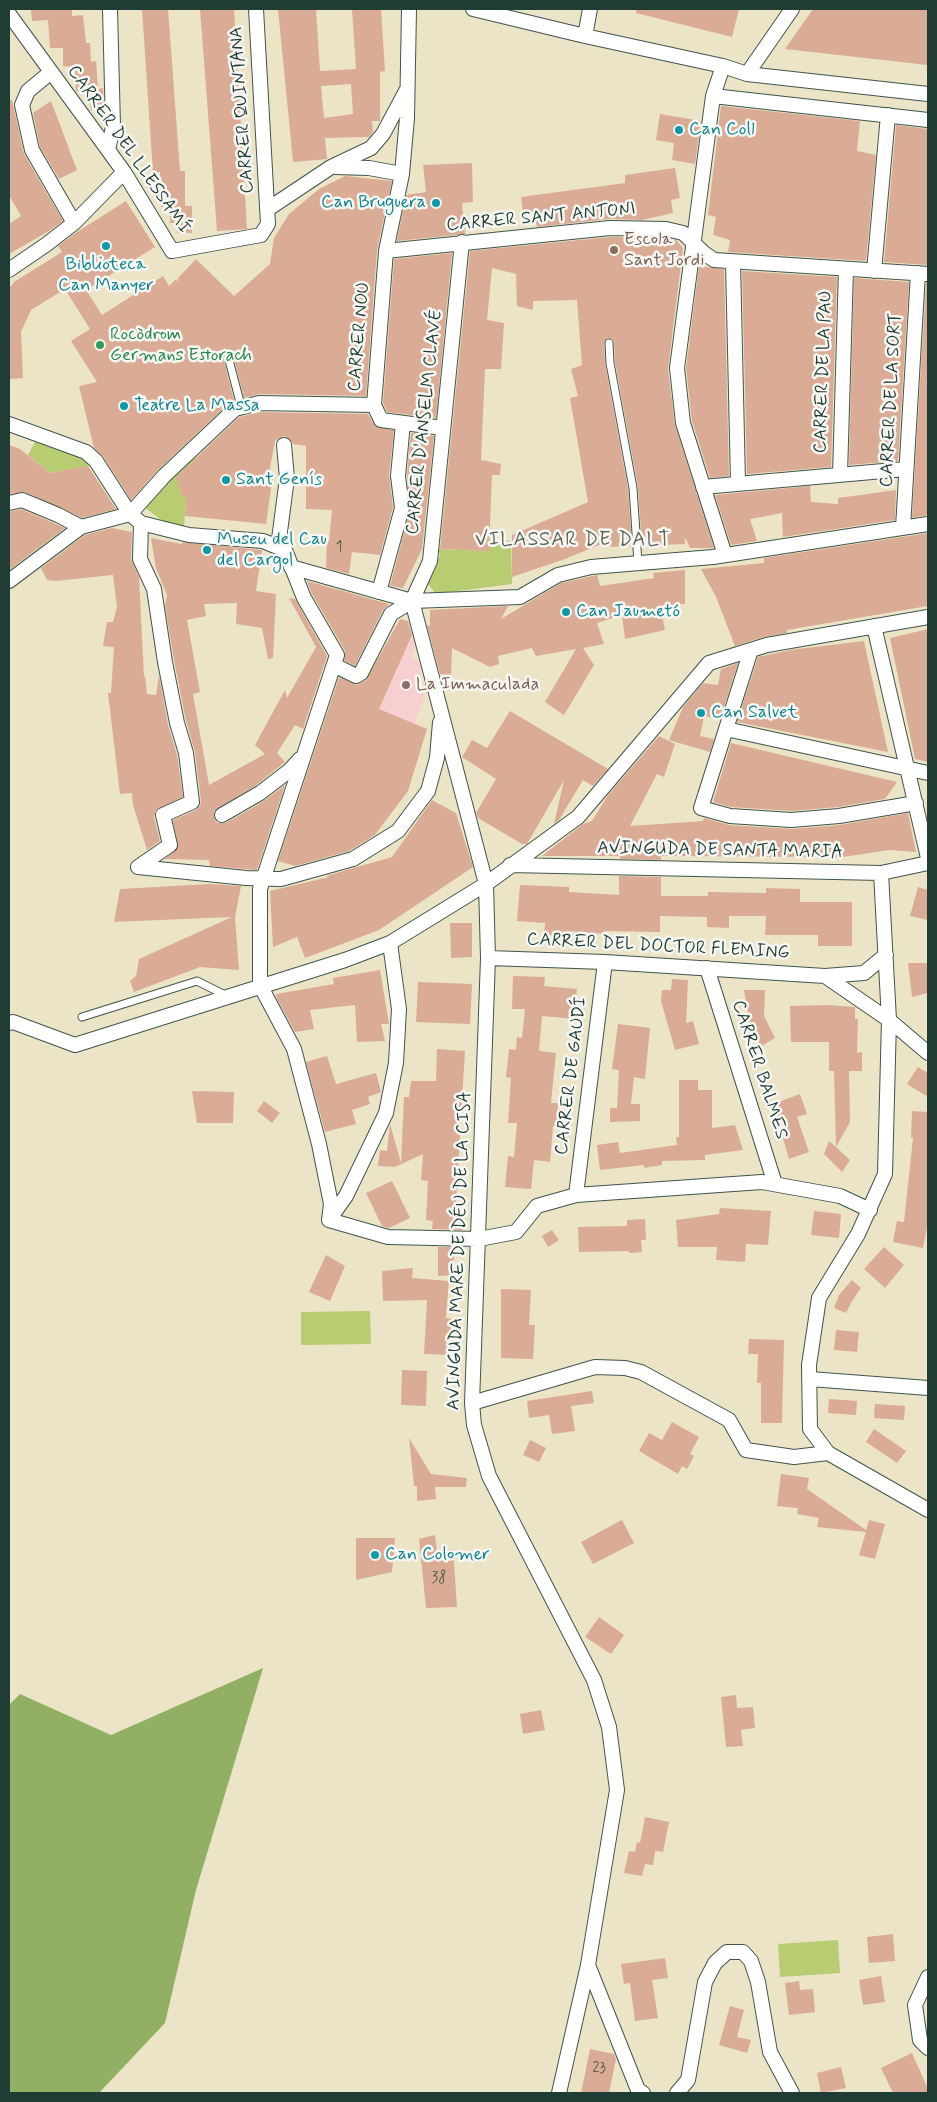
<!DOCTYPE html>
<html>
<head>
<meta charset="utf-8">
<style>
	body { margin:0 }
	#map { position:relative; width:937px; height:2102px; overflow:hidden; background:#ece4c7; font-family:Mynerve,sans-serif }
	canvas { display:block }
	.frame { position:absolute; inset:0; border:10px solid #1f3d34; pointer-events:none }
</style>
</head>
<body>
<div id="map">
<canvas width="937" height="2102"></canvas>
<div class="frame"></div>
</div>
<script>
const g = document.querySelector('canvas').getContext('2d');
g.lineJoin = 'round';
function fill(path, color) {
  g.fillStyle = color;
  g.fill(path, 'evenodd');
}
function shape(rows) {
  const path = new Path2D();
  for (const r of rows) {
    path.moveTo(r[0], r[1]);
    for (let i = 2; i < r.length; i += 2) path.lineTo(r[i], r[i + 1]);
  }
  return path;
}
function strokePath(path, color, width, dash) {
  g.strokeStyle = color;
  g.lineWidth = width;
  g.lineCap = dash ? 'butt' : 'round';
  g.setLineDash(dash || []);
  g.stroke(path);
}
function drawText(font, color, halo, rows, align = 'center') {
  g.font = font + ' Mynerve,sans-serif';
  g.lineWidth = 5;
  g.setLineDash([]);
  g.textBaseline = 'middle';
  g.strokeStyle = halo;
  g.fillStyle = color;
  for (const [text, x, y, turn = 0] of rows) {
    g.save();
    g.translate(x, y);
    g.rotate((+turn || 0) * Math.PI / 180);
    g.textAlign = isNaN(turn) ? turn : align;
    if (halo) g.strokeText(text, 0, 0);
    g.fillText(text, 0, 0);
    g.restore();
  }
}
const built = shape([
	[411,636,419,639,411,658,422,663,420,672,422,680,421,691,425,696,414,725,379,709]
]);
const green = shape([
	[37,438,83,458,89,466,50,473,28,455],
	[190,456,197,458,178,484,181,493,186,500,184,527,161,520,143,506],
	[489,540,511,541,512,584,436,594,428,584,440,555,438,549,489,551],
	[370,1311,371,1344,301,1345,301,1312],
	[838,1940,840,1973,780,1977,778,1944]
]);
const forest = shape([
	[263,1668,196,1890,165,2023,99,2093,9,2093,9,1705,20,1694,111,1735]
]);
const building = shape([
	[31,9,72,9,72,16,83,15,86,43,90,43,91,62,96,61,98,89,103,88,104,109,91,110,89,92,76,91,75,67,63,66,63,48,50,48,48,20,32,21],
	[142,9,168,9,180,171,185,171,185,206,192,206,192,233,177,233,177,223,170,223,170,207,161,207,160,172,153,173],
	[200,9,234,9,247,229,217,231],
	[278,9,316,9,320,71,356,69,352,9,381,9,385,71,380,72,380,121,372,121,373,132,369,137,325,138,327,159,293,162],
	[351,84,353,114,324,118,321,86],
	[636,9,739,9,732,37,636,13],
	[813,9,928,9,928,65,785,49],
	[9,100,12,100,24,154,63,221,49,231,9,254,9,224,21,216,9,195],
	[51,101,77,170,59,179,40,147,33,113],
	[721,106,860,121,857,151,876,155,866,261,728,252,730,240,713,235,716,217,708,215],
	[660,114,701,121,695,164,672,160,674,143,656,140],
	[896,125,928,129,928,265,884,262],
	[472,163,473,202,462,203,465,234,397,241,406,195,426,192,423,165],
	[675,168,680,198,671,200,673,213,642,220,609,219,537,227,534,213,523,214,521,197,625,183,625,175],
	[345,176,392,181,377,250,366,396,259,394,244,398,234,359,231,355,227,355,224,361,234,400,229,403,158,470,131,500,103,456,94,448,79,386,97,382,71,341,90,329,65,289,31,310,21,332,23,378,9,379,9,289,14,282,62,252,58,246,77,232,126,201,155,247,86,290,102,315,163,276,169,286,176,279,178,282,178,278,196,259,234,296,270,264,274,238,289,214,319,189],
	[610,237,665,238,676,240,683,248,668,369,675,425,714,548,690,548,685,537,685,544,642,546,638,487,615,362,614,342,612,339,608,338,604,343,605,363,628,489,632,546,611,547,609,541,565,559,512,577,512,535,588,502,570,398,578,396,571,369,582,365,577,300,533,301,533,310,517,306,516,274,492,268,487,320,504,323,501,369,485,369,481,460,501,464,500,475,492,475,489,551,440,549,470,251],
	[452,253,436,418,387,412,383,403,394,259],
	[699,266,724,269,729,476,710,478,692,421,686,368],
	[742,271,837,277,831,467,747,474],
	[854,278,909,282,898,461,849,465],
	[926,283,928,283,928,515,912,518],
	[260,412,368,414,376,427,394,430,389,475,393,507,380,555,352,552,349,574,326,568,327,540,329,541,332,510,306,509,306,446,293,444,287,437,283,436,275,441,269,474,273,475,266,524,185,516,186,500,181,494,176,477,239,417],
	[411,433,434,436,422,549,403,588,390,586,410,510,407,476],
	[9,445,20,449,50,473,88,466,116,509,82,518,25,492,9,494],
	[810,486,811,502,838,504,838,498,896,490,895,520,783,537,782,513,750,519,757,541,731,545,715,495],
	[21,509,65,528,9,570,9,512],
	[112,528,132,532,131,559,139,577,144,677,145,676,147,694,156,695,159,675,168,725,177,755,183,797,156,810,154,817,160,841,147,850,133,805,132,793,120,794,108,693,111,693,114,647,103,646,107,622,113,622,117,607,113,575,55,581,47,580,41,568,85,535],
	[928,533,928,606,787,630,787,633,764,637,735,646,716,597,701,569,764,563,764,558],
	[151,538,182,544,182,542,262,550,256,591,276,594,273,658,268,659,262,628,236,624,237,603,204,604,206,616,187,620,200,692,193,694,209,785,265,754,255,745,285,690,287,698,316,647,289,598,295,599,327,656,303,729,295,725,277,753,285,762,255,786,214,811,215,820,218,823,226,823,264,801,285,785,257,870,210,866,209,860,165,859,178,848,173,820,196,810,200,806,201,801,195,752,186,721,174,660,165,606,167,595,156,568],
	[685,570,685,604,660,606,665,630,625,639,622,615,597,623,604,644,583,648,594,665,564,715,545,702,576,649,536,656,532,648,498,656,499,664,490,667,452,648,451,675,440,674,427,625,430,626,430,610,508,606,501,619,561,583,597,575,600,586,654,578,653,573],
	[307,581,389,604,383,610,355,666,344,660,345,651,312,594],
	[400,619,408,621,412,635,379,709,427,729,408,791,375,835,349,851,295,866,278,861,339,677,356,685,366,680],
	[928,629,928,762,915,759,890,638],
	[864,641,888,752,737,722,758,657,790,650],
	[738,663,720,719,704,716,700,736,714,739,710,752,669,740,683,707,703,683,718,685,721,669],
	[510,711,608,769,593,786,583,780,559,820,554,824,564,780,527,844,522,844,478,818,476,813,496,779,462,757,472,740,487,748],
	[659,736,675,744,664,777,657,774,630,826,703,821,704,818,729,825,792,829,840,825,908,813,916,852,889,850,843,857,661,856,661,860,620,859,620,856,542,856,583,824,592,821,608,795],
	[731,743,897,782,885,799,838,807,791,811,731,807,713,802],
	[432,800,456,813,473,867,379,930,305,958,297,937,273,947,270,891,329,877,326,876,392,857],
	[619,876,661,877,661,896,708,896,708,892,766,893,766,888,800,889,800,902,852,902,852,946,818,946,818,935,765,935,766,916,729,916,729,928,707,927,707,917,660,916,660,932,604,931,604,934,567,931,566,936,544,935,545,923,517,921,520,885,569,887,569,892,619,895],
	[210,884,241,886,235,917,239,970,200,967,134,992,130,981,136,976,139,959,232,917,114,922,120,889],
	[918,887,928,890,928,920,910,916],
	[450,923,472,923,472,957,451,958],
	[908,963,928,963,928,993,912,997],
	[380,970,389,1024,381,1024,385,1041,357,1042,355,1005,310,1010,314,1029,295,1032,277,999,276,994,334,984,333,978],
	[513,976,545,977,544,986,577,989,574,1019,542,1016,539,1051,556,1053,551,1103,558,1103,557,1126,553,1126,550,1162,534,1160,531,1189,505,1187,508,1156,514,1157,517,1123,508,1123,511,1078,506,1077,509,1049,516,1050,517,1037,522,1038,525,1009,512,1009],
	[672,979,688,980,686,1023,693,1021,699,1044,675,1050,661,1001,662,990,671,990],
	[418,982,472,984,470,1024,416,1022],
	[744,990,765,990,764,1016,775,1038,760,1047,750,1024],
	[828,1005,855,1007,855,1019,858,1019,857,1053,862,1052,862,1071,849,1071,850,1122,836,1147,850,1160,842,1172,824,1154,829,1141,836,1147,834,1071,829,1071,829,1042,791,1042,790,1006],
	[618,1024,650,1028,645,1079,634,1077,631,1104,640,1104,640,1121,610,1122,610,1108,617,1108,619,1070,612,1069],
	[437,1049,465,1051,456,1203,464,1203,462,1230,432,1229,433,1221,426,1220,428,1181,421,1180,423,1154,395,1167,378,1166,380,1150,387,1151,390,1124,401,1163,404,1097,409,1097,411,1081,436,1081],
	[327,1056,336,1084,376,1073,381,1092,368,1097,370,1104,352,1110,356,1124,325,1132,306,1062],
	[918,1067,928,1073,928,1097,907,1084],
	[679,1080,698,1080,698,1090,712,1090,712,1128,735,1125,743,1150,705,1155,705,1160,662,1161,662,1165,644,1168,644,1165,600,1170,597,1145,618,1142,620,1153,677,1145,676,1137,679,1137],
	[192,1091,234,1092,233,1123,197,1123],
	[800,1094,807,1114,797,1117,809,1152,789,1159,773,1104],
	[264,1101,280,1113,272,1123,257,1111],
	[912,1111,928,1112,928,1222,923,1248,893,1242,897,1221,904,1222,913,1138,911,1138],
	[392,1181,410,1218,389,1228,382,1226,366,1193],
	[720,1208,771,1211,768,1245,746,1244,745,1262,716,1260,717,1247,678,1247,676,1220,719,1214],
	[814,1211,841,1214,839,1238,811,1235],
	[645,1219,646,1240,641,1240,642,1252,629,1253,629,1251,579,1252,578,1227,627,1226,627,1220],
	[552,1230,559,1240,548,1247,542,1236],
	[438,1247,454,1247,454,1275,438,1276],
	[884,1247,904,1265,885,1288,864,1269],
	[326,1255,345,1266,330,1301,309,1292],
	[413,1268,412,1278,449,1281,446,1318,452,1319,451,1355,424,1354,427,1300,383,1301,382,1271],
	[852,1280,861,1288,852,1301,846,1313,834,1308,839,1295],
	[501,1289,531,1290,529,1325,535,1325,533,1359,501,1358],
	[836,1330,859,1332,857,1352,834,1350],
	[749,1339,784,1340,782,1423,761,1423,761,1383,757,1383,758,1354,748,1354],
	[402,1370,427,1371,426,1406,401,1405],
	[592,1391,594,1403,571,1406,575,1431,552,1434,549,1415,529,1418,527,1401],
	[829,1399,857,1401,856,1415,828,1413],
	[875,1404,905,1406,904,1420,874,1418],
	[672,1422,699,1437,690,1454,694,1456,687,1469,682,1466,678,1474,639,1451,649,1433,662,1440],
	[874,1429,906,1451,897,1463,866,1442],
	[409,1438,431,1474,467,1478,466,1487,435,1487,436,1499,417,1501,417,1486,414,1486],
	[530,1440,546,1448,539,1462,523,1455],
	[781,1474,809,1478,807,1489,866,1530,869,1520,885,1524,875,1559,859,1555,866,1532,817,1527,819,1518,797,1514,798,1508,777,1506],
	[622,1520,634,1543,593,1564,581,1542],
	[435,1535,437,1551,453,1549,457,1607,426,1608,419,1539],
	[356,1538,395,1538,392,1572,356,1580],
	[599,1617,624,1635,611,1654,585,1637],
	[736,1695,737,1708,753,1707,755,1728,741,1730,743,1746,726,1747,721,1697],
	[541,1710,545,1730,523,1734,520,1714],
	[645,1817,669,1822,663,1852,655,1851,653,1865,645,1864,642,1876,624,1873,629,1851,635,1852,637,1842,640,1843],
	[893,1934,895,1961,869,1963,867,1937],
	[665,1958,668,1978,652,1980,658,2018,635,2021,630,1983,624,1984,621,1964],
	[881,1976,885,2002,863,2005,859,1980],
	[799,1981,800,1990,813,1989,815,2012,789,2015,785,1983],
	[730,2006,744,2010,737,2037,751,2040,747,2053,719,2045],
	[590,2049,614,2054,616,2059,609,2093,581,2093],
	[912,2053,928,2089,928,2093,893,2093,881,2068],
	[841,2067,846,2088,821,2093,817,2073]
]);
const lane = shape([
	[609,343,610,363,633,488,638,563],
	[229,360,241,406],
	[82,1017,197,981,227,996]
]);
const street = shape([
	[409,9,407,118,402,174,386,251,374,405,381,420,443,428],
	[473,9,585,36,723,66,747,74,928,94],
	[9,14,124,172,172,251,261,235,268,224,256,9],
	[585,36,590,9],
	[723,66,713,96,677,368,683,423,725,555],
	[51,72,28,91,22,105,32,150,74,223],
	[747,74,792,9],
	[713,96,928,120],
	[108,150,113,127,110,9],
	[335,167,369,168,402,174],
	[268,209,331,167,371,148,383,134,406,91],
	[386,251,610,228,666,229,683,233,704,253,714,260,928,274],
	[733,262,738,482],
	[9,270,47,244,74,223,124,172],
	[874,271,888,115],
	[9,424,86,452,96,461,130,514,141,523,189,535,263,541,285,550,304,598,337,655,260,889,260,985,294,1049,319,1144,331,1204,329,1220],
	[840,475,846,269],
	[703,487,906,469],
	[9,503,22,500,58,515,81,527],
	[130,514,164,476,235,409,259,403,374,405],
	[903,528,918,273],
	[278,547,287,478,284,445],
	[291,567,412,601,520,597,558,575,591,567,713,557,928,524],
	[9,581,81,527,130,514],
	[379,592,402,508,398,476,403,423],
	[412,601,486,884,488,958,472,1403,474,1425,489,1476,594,1680,609,1727,617,1790,588,1965,559,2093],
	[412,601,430,561,462,242],
	[874,626,928,858],
	[751,650,701,808,730,816,791,820,839,816,916,803],
	[334,665,356,676,361,673,391,614,412,601],
	[726,729,928,773],
	[222,815,260,793,290,770,300,759],
	[510,865,881,873,928,863],
	[138,867,246,878,281,879,353,859,398,831,428,791,437,758,440,722],
	[138,867,170,845,163,815,192,802,186,753,177,723,165,662,154,589,140,559,141,523],
	[488,958,605,962,825,976,889,1020,928,1053],
	[707,968,775,1184],
	[825,976,864,973,886,955],
	[9,1023,13,1022,75,1045,345,960,390,943,486,884,578,817,709,663,767,645,928,617],
	[576,1195,605,962],
	[331,1217,346,1196,386,1113,396,1063,399,1009,390,943],
	[329,1220,388,1237,479,1239,516,1232,537,1206,576,1195,762,1182,840,1196,870,1210],
	[810,1379,928,1388],
	[472,1403,595,1367,625,1368,641,1372,729,1420,746,1450,794,1457,828,1453,928,1510],
	[828,1453,810,1429,809,1365,819,1298,858,1234,885,1174,889,1020,881,873],
	[588,1965,638,2090,643,2093],
	[928,1977,915,2005,920,2040,928,2048],
	[677,2093,688,2080,705,1982,715,1963,727,1952,743,1952,751,1961,758,1982,770,2052,792,2093]
]);
const markers = [
	[679,130,5,"#0f9aa8"],
	[436,203,5,"#0f9aa8"],
	[106,246,5,"#0f9aa8"],
	[614,250,5,"#8d6e63"],
	[100,345,5,"#2e9e5b"],
	[124,406,5,"#0f9aa8"],
	[226,480,5,"#0f9aa8"],
	[207,550,5,"#0f9aa8"],
	[566,612,5,"#0f9aa8"],
	[406,685,5,"#8d6e63"],
	[701,713,5,"#0f9aa8"],
	[375,1555,5,"#0f9aa8"]
];
const numberNames = [
	["1",339,548],
	["38",439,1579],
	["23",599,2069]
];
const streetNames = [
	["CARRER QUINTANA",243,110,-94],
	["CARRER DEL LLESSAMÍ",128,150,55],
	["CARRER SANT ANTONI",541,218,-5],
	["CARRER NOU",360,337,-85],
	["CARRER DE LA PAU",824,372,-88],
	["CARRER DE LA SORT",892,400,-87],
	["CARRER D'ANSELM CLAVÉ",425,422,-84],
	["AVINGUDA DE SANTA MARIA",720,851,1],
	["CARRER DEL DOCTOR FLEMING",658,947,3],
	["CARRER BALMES",759,1070,72],
	["CARRER DE GAUDÍ",572,1076,-83],
	["AVINGUDA MARE DE DÉU DE LA CISA",460,1251,-88]
];
const cultureNames = [
	["Can Coll",689,130],
	["Can Bruguera",426,203,"right"],
	["Biblioteca",106,265,"center"],
	["Can Manyer",106,286,"center"],
	["Teatre La Massa",134,406],
	["Sant Genís",236,480],
	["Museu del Cau",217,540],
	["del Cargol",217,561],
	["Can Jaumetó",576,612],
	["Can Salvet",711,713],
	["Can Colomer",385,1555]
];
const educationNames = [
	["Escola",624,240],
	["Sant Jordi",624,261],
	["La Immaculada",416,685]
];
const leisureNames = [
	["Rocòdrom",110,335],
	["Germans Estorach",110,356]
];
const quarterNames = [
	["VILASSAR DE DALT",573,541]
];
fill(built, '#f7cfd1');
fill(green, '#b8cd71');
fill(forest, '#92b063');
fill(building, '#daac96');
strokePath(lane, '#3e564a', 9);
strokePath(street, '#3e564a', 16);
strokePath(lane, '#fff', 7);
strokePath(street, '#fff', 14);
for (const [x, y, r, color] of markers) {
  const dot = new Path2D();
  dot.arc(x, y, r, 0, 2 * Math.PI);
  g.fillStyle = color;
  g.fill(dot);
  strokePath(dot, '#f6f6f2', 2);
}
drawText('15px', '#4e594c', null, numberNames);
drawText('18px', '#1f3d34', '#f6f6f2', streetNames);
drawText('18px', '#0d838f', '#f6f6f2', cultureNames, 'left');
drawText('18px', '#785e54', '#f6f6f2', educationNames, 'left');
drawText('18px', '#27864d', '#f6f6f2', leisureNames, 'left');
g.letterSpacing = '1px';
drawText('20px', '#606456', '#f6f6f2', quarterNames);
g.letterSpacing = '0px';
</script>
</body>
</html>
